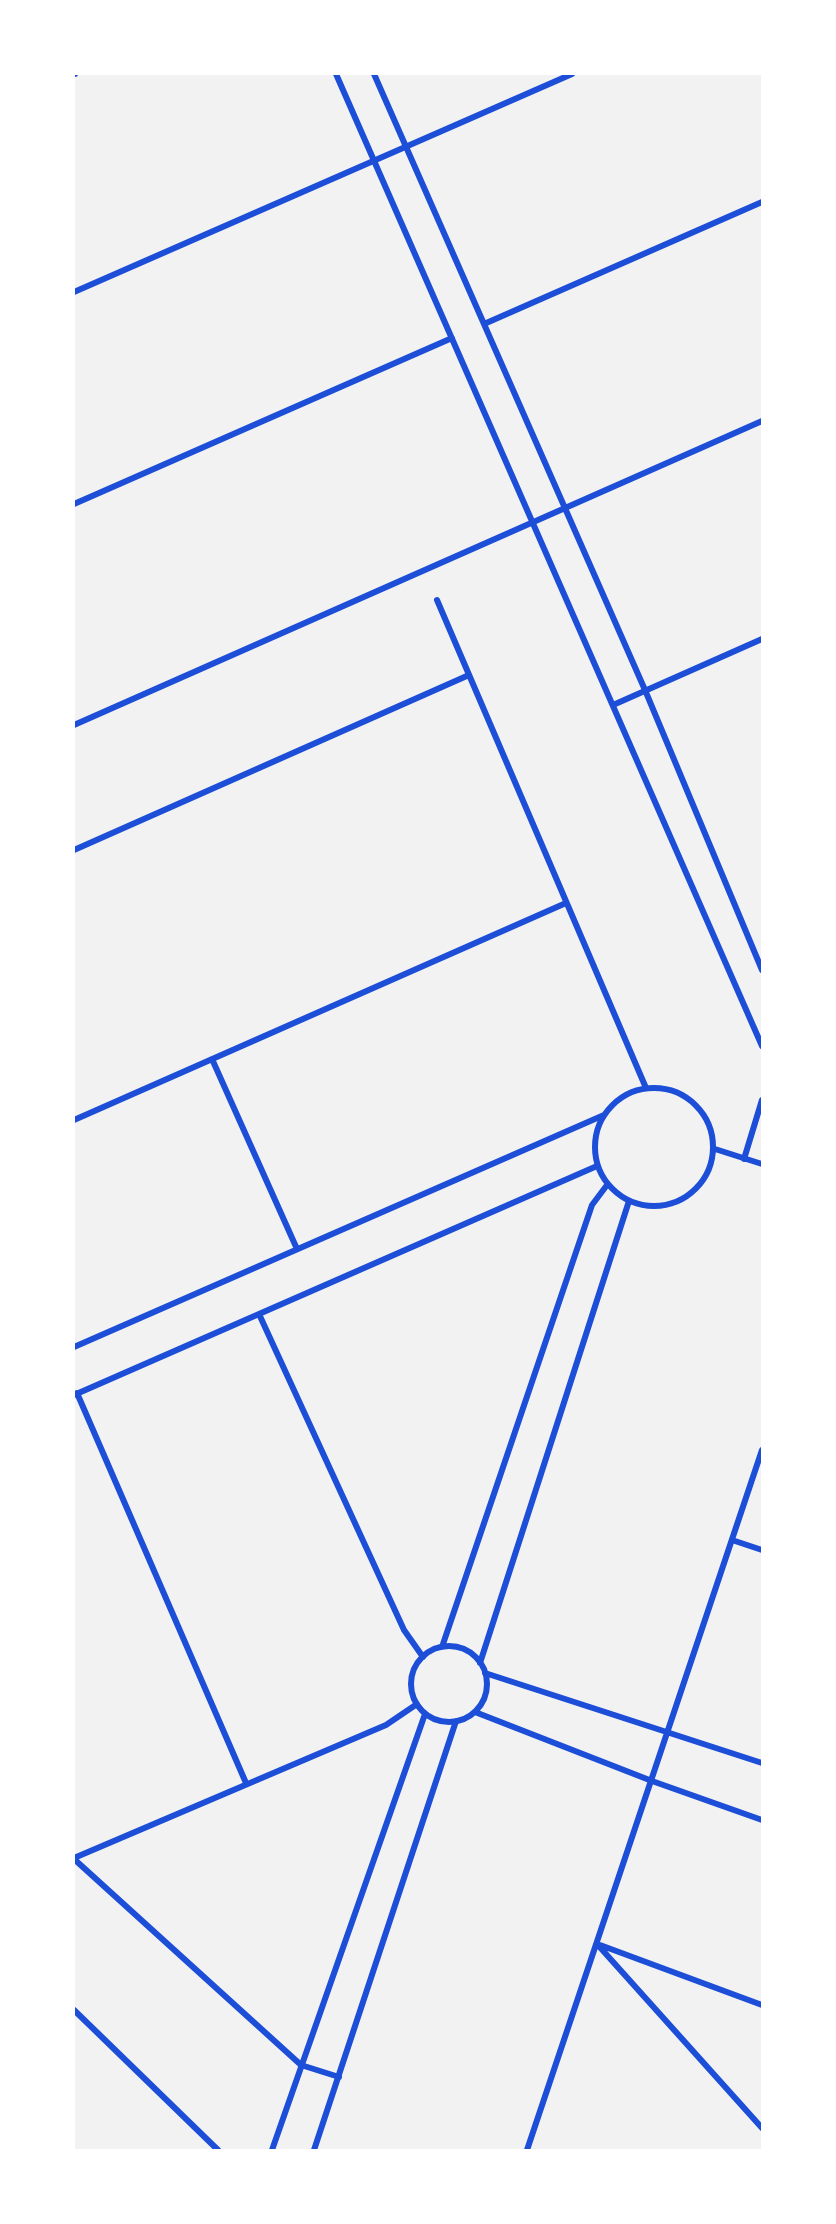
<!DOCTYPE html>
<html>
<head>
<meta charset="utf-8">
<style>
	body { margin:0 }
	#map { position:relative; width:836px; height:2224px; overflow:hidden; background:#f2f2f2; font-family:"Nunito Sans",sans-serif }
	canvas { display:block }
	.frame { position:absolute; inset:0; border:75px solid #fff; pointer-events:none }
</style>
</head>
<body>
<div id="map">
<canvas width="836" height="2224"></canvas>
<div class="frame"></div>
</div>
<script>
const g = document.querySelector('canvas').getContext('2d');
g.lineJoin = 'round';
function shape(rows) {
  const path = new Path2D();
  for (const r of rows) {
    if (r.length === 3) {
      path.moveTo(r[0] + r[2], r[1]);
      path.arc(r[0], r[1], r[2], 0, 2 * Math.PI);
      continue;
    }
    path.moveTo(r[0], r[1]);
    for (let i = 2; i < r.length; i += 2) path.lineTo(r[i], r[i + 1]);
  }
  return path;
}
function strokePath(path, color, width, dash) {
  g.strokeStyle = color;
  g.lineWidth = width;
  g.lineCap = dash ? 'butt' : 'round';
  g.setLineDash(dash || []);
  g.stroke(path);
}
const minor = shape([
	[74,74,75,74],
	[336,74,762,1046],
	[374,74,645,690,762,970],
	[74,292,572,74],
	[484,324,762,202],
	[74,504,452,338],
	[437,600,646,1088],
	[613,705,762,639],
	[74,725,762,421],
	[74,850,469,675],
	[212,1059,297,1249],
	[654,1147,59],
	[74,1120,566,903],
	[715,1149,762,1164],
	[744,1159,762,1100],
	[259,1314,404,1630,423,1657],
	[74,1347,604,1115],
	[77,1393,246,1783],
	[74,1395,597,1166],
	[732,1540,762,1550],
	[449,1684,38],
	[442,1647,592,1205,607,1185],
	[480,1663,629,1201],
	[485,1673,762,1763],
	[475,1712,652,1781,762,1820],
	[74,1858,386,1725,417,1704],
	[74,1859,301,2065,339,2077],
	[597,1944,762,2128],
	[600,1945,762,2005],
	[74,2010,218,2150],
	[272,2150,425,1714],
	[314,2150,456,1721],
	[527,2150,762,1450]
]);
strokePath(minor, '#1d4ed8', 6);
</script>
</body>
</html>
